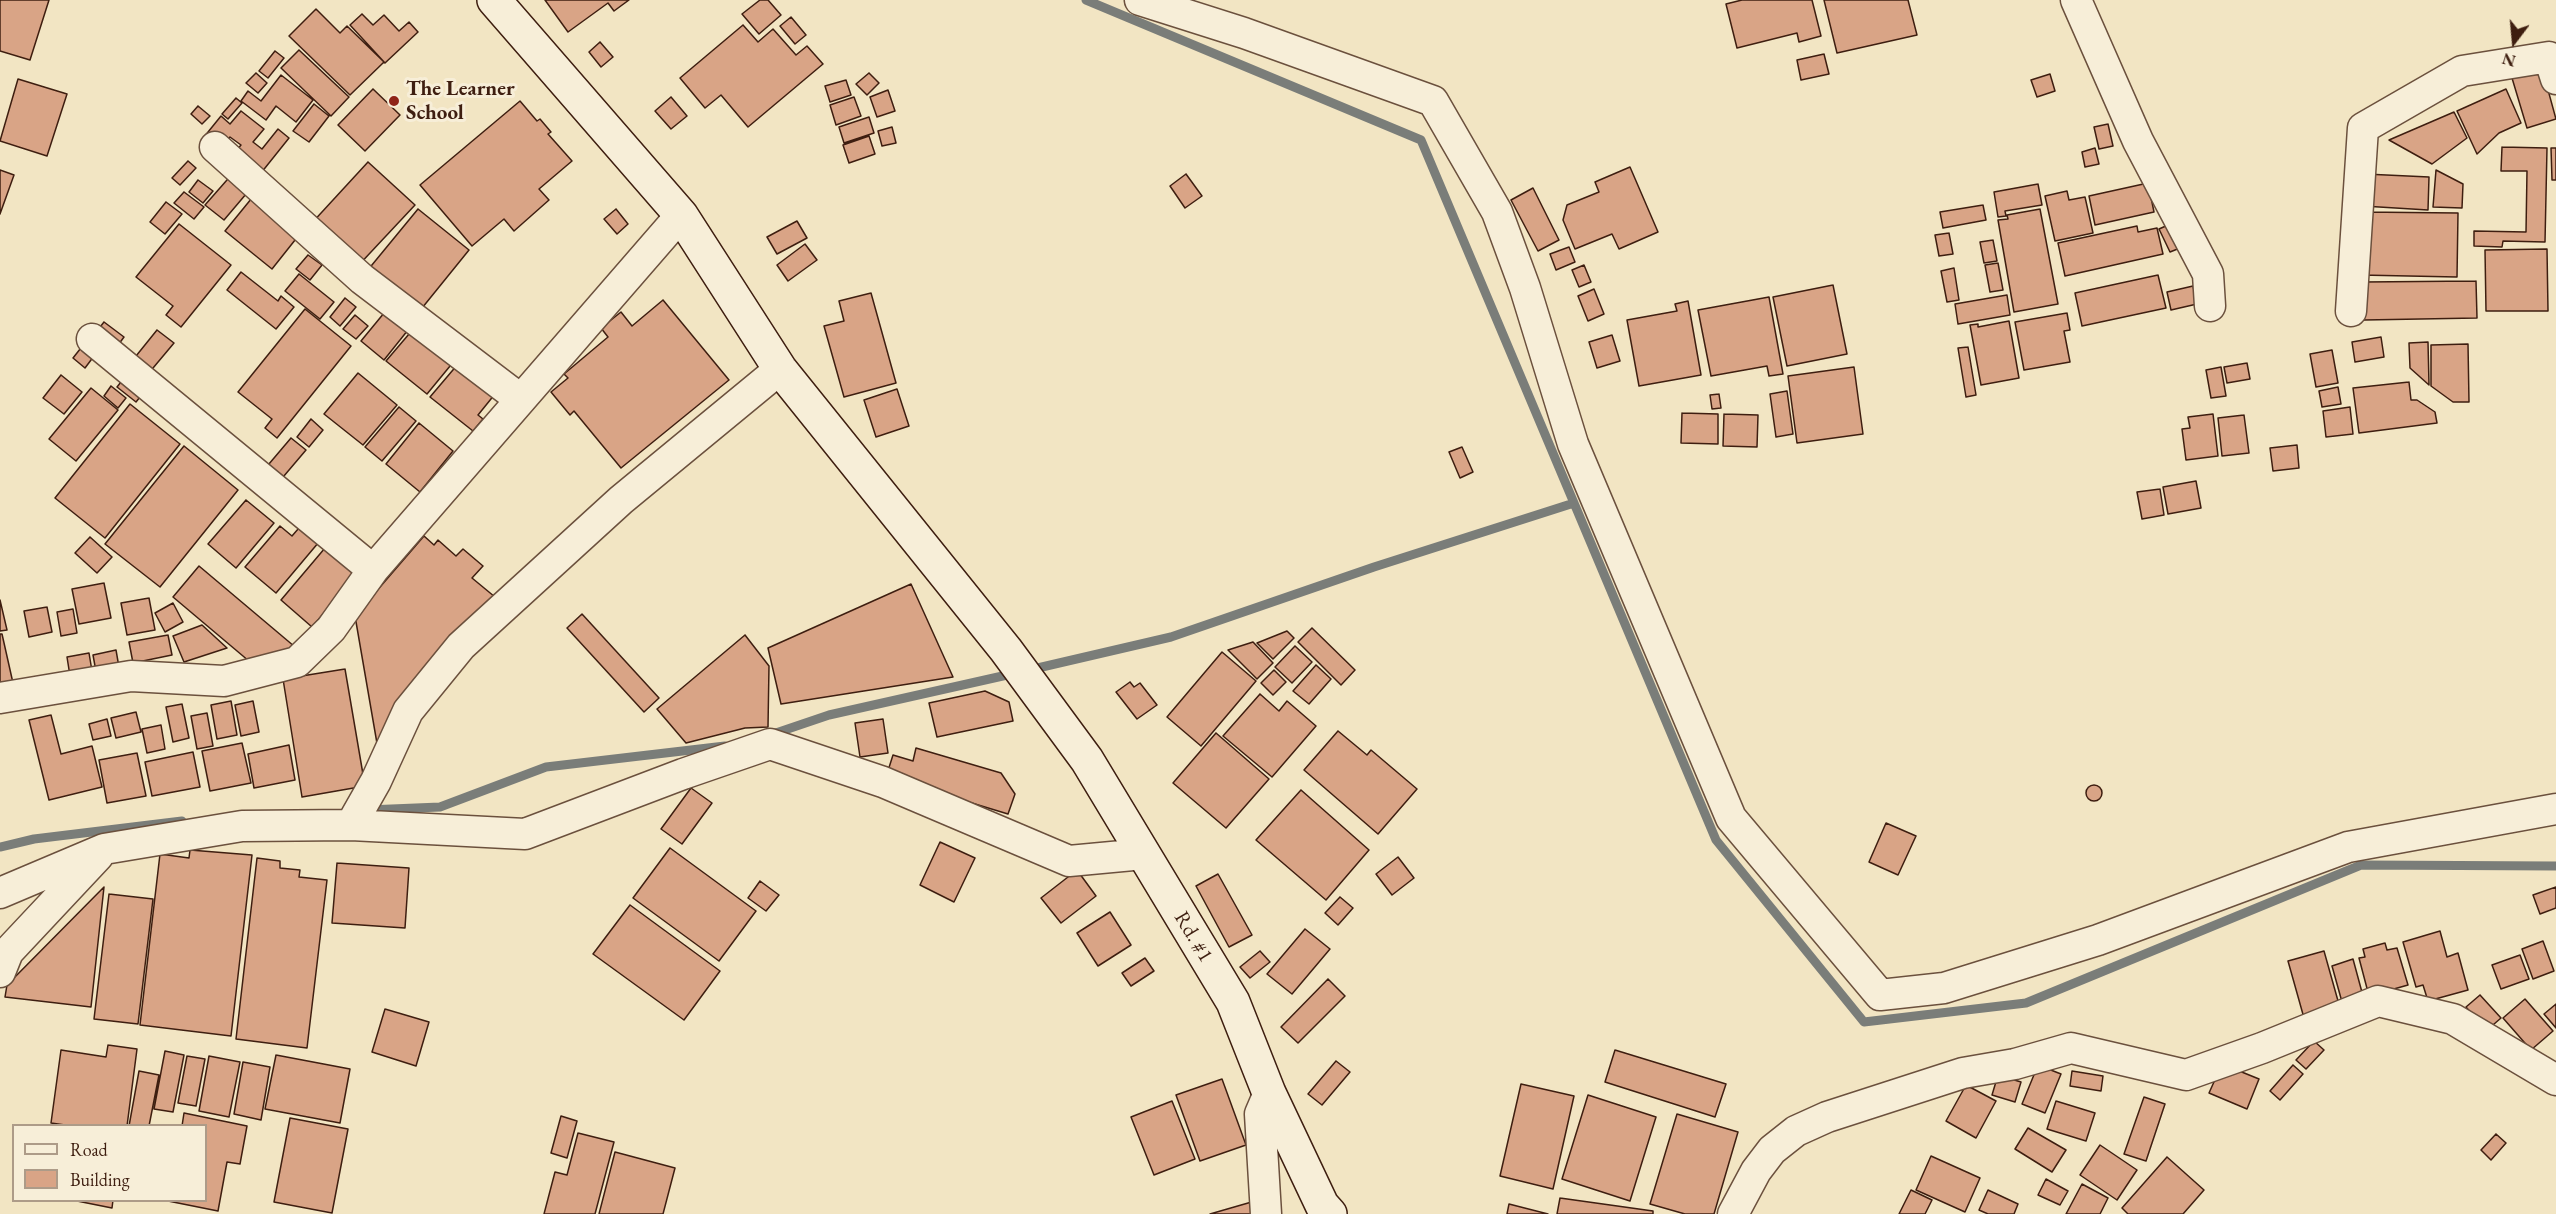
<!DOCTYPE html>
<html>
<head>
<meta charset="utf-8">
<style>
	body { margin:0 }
	#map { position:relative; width:2556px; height:1214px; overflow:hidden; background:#f2e5c3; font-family:"EB Garamond",serif }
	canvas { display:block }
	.legend { position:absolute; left:12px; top:1124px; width:195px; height:78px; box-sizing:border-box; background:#f7eed8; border:2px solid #ad9b88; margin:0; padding:8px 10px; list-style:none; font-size:18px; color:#3e1e10 }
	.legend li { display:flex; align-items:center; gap:12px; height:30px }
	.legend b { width:30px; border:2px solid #ad9b88 }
	.north { position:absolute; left:2484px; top:12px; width:60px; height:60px; -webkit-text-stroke:4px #f7eed8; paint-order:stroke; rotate:196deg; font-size:16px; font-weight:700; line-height:24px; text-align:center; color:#3e1e10 }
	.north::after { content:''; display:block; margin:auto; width:21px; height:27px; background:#3e1e10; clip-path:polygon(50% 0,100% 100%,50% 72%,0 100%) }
</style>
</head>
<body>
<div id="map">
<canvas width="2556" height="1214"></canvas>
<ul class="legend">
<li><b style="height:8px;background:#f7eed8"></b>Road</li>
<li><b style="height:16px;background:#d9a486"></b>Building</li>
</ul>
<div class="north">N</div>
</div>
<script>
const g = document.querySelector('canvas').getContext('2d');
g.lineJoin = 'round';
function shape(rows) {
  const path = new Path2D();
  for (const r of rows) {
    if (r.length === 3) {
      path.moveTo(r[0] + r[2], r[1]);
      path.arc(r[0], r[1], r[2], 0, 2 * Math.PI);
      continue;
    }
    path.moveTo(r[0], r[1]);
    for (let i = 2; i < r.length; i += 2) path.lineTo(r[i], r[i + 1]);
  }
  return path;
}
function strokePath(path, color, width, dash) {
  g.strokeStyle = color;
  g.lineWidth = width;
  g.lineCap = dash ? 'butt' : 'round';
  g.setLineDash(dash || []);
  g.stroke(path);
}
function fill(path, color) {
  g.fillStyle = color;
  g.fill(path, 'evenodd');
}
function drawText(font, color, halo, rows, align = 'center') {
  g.font = font + ' "EB Garamond",serif';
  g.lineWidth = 6;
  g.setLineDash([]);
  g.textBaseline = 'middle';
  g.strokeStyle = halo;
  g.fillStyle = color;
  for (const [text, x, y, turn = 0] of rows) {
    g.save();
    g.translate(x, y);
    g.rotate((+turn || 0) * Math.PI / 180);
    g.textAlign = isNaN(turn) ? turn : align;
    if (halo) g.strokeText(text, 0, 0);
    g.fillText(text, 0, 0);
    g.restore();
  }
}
const stream = shape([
	[1086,0,1421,140,1716,840,1864,1022,2026,1003,2361,865,2556,866],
	[1029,670,1171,637,1374,567,1574,503],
	[770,735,829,715,1016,673],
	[367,810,440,807,546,767,725,746],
	[0,847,34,839,182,821]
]);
const building = shape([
	[0,0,49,0,30,60,0,51,0,0],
	[545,0,629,0,614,11,608,3,568,32,545,0],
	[760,0,768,0,781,15,759,34,742,14,760,0],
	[1742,0,1812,0,1821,36,1799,42,1797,33,1737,48,1726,4,1742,0],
	[1824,0,1908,0,1917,35,1837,53,1824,0],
	[316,9,340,33,347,26,384,62,350,95,289,36,316,9],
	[362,14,373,25,384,15,399,31,409,22,418,32,385,63,350,25,362,14],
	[791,17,806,35,795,44,780,26,791,17],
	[743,25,758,42,773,29,796,55,807,46,823,64,748,127,721,95,705,108,680,78,743,25],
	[600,42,613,57,601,67,589,52,600,42],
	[299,50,349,97,331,116,281,68,299,50],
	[275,51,284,58,268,78,259,71,275,51],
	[1824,54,1829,74,1801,80,1797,60,1824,54],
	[2542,68,2556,119,2527,128,2512,78,2542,68],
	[256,73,267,83,258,93,246,83,256,73],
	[869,73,879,83,867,95,856,84,869,73],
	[2050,74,2055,91,2037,97,2031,80,2050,74],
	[281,75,313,100,296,122,276,106,266,120,241,101,248,91,261,101,281,75],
	[18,79,67,94,47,156,0,141,18,79],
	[846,80,851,95,830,102,825,86,846,80],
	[373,89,400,115,365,151,338,125,373,89],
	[2506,89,2521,123,2499,133,2477,154,2457,111,2506,89],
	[888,90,895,111,877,117,870,97,888,90],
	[671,97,687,116,671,129,655,111,671,97],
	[854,97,861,116,836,125,830,105,854,97],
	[236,98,242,103,228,119,222,114,236,98],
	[520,101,537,121,540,119,551,132,548,134,572,161,539,189,549,200,514,231,504,219,472,246,420,185,520,101],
	[314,104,329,116,309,142,293,131,314,104],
	[198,106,210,116,202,124,191,114,198,106],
	[241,111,264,129,253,142,262,149,278,129,289,138,257,178,231,157,241,145,230,137,220,149,204,137,221,116,230,124,241,111],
	[2454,112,2467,138,2432,164,2389,140,2454,112],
	[869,117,874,133,844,143,839,127,869,117],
	[2108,124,2113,146,2099,149,2094,127,2108,124],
	[892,127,896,143,882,146,878,131,892,127],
	[869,136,875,154,849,163,843,145,869,136],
	[2502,147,2547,148,2545,242,2503,241,2502,247,2474,246,2474,231,2526,232,2527,171,2501,171,2502,147],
	[2095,148,2099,164,2085,167,2082,152,2095,148],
	[2551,148,2556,148,2556,180,2552,180,2551,148],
	[188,161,196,168,180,185,172,178,188,161],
	[368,162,415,205,356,268,310,225,368,162],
	[1630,167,1658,232,1619,249,1612,234,1575,249,1563,220,1567,205,1599,192,1595,182,1630,167],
	[0,170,14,175,0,214,0,170],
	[2436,170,2463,184,2462,208,2433,207,2436,170],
	[234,172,252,187,224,220,205,205,234,172],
	[1186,174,1202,196,1185,208,1170,186,1186,174],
	[2365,174,2429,177,2428,210,2363,206,2365,174],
	[198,180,213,191,203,203,189,192,198,180],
	[2148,183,2154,212,2095,225,2089,196,2148,183],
	[2038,184,2042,205,2005,211,2006,216,1998,217,1994,192,2038,184],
	[1533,188,1559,240,1538,251,1511,200,1533,188],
	[2067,191,2069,200,2085,197,2093,233,2055,241,2045,196,2067,191],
	[184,192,204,207,194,219,174,203,184,192],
	[256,193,303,230,272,269,225,231,256,193],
	[166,202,182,214,165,234,150,222,166,202],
	[1983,205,1986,220,1943,228,1940,212,1983,205],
	[418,209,469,250,418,313,367,271,418,209],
	[616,209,628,224,617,234,604,219,616,209],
	[2040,209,2058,304,2014,312,1998,220,2008,219,2007,215,2040,209],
	[2361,212,2458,213,2457,277,2360,275,2361,212],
	[797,221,807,238,777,254,767,237,797,221],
	[2175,222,2185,246,2170,252,2159,229,2175,222],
	[179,224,231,265,181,327,166,315,173,306,136,277,179,224],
	[2137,226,2138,232,2157,228,2163,254,2065,276,2058,243,2137,226],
	[1949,233,1953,254,1939,256,1935,235,1949,233],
	[1993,240,1997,261,1984,263,1980,242,1993,240],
	[805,244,817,260,788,281,777,265,805,244],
	[1569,247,1575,262,1556,270,1550,254,1569,247],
	[2547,249,2548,311,2486,311,2485,250,2547,249],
	[308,255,322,265,310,280,296,269,308,255],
	[1998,263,2003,290,1990,292,1985,265,1998,263],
	[1584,265,1591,282,1579,287,1572,270,1584,265],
	[1954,268,1959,300,1947,302,1941,271,1954,268],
	[241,272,278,301,281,296,294,307,276,329,227,290,241,272],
	[299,274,334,302,320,319,285,291,299,274],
	[2158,275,2166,308,2082,326,2075,293,2158,275],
	[2476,281,2477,318,2364,320,2363,282,2476,281],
	[1833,285,1847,354,1787,366,1773,297,1833,285],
	[2193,286,2197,304,2171,310,2167,292,2193,286],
	[1594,289,1604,314,1588,321,1578,296,1594,289],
	[871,293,896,383,844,397,824,326,844,321,839,301,871,293],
	[2007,295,2010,315,1958,324,1955,304,2007,295],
	[1769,297,1783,374,1769,376,1767,366,1711,376,1698,310,1769,297],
	[345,298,356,307,340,326,330,317,345,298],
	[663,300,729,380,621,468,574,411,570,415,551,392,568,378,564,374,608,337,601,328,621,312,632,326,663,300],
	[1688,301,1701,375,1639,386,1627,320,1677,311,1675,304,1688,301],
	[389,307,412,325,384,360,361,341,389,307],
	[305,309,351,346,277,438,265,428,272,419,238,392,305,309],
	[2067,313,2070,330,2064,331,2070,362,2024,370,2015,322,2067,313],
	[355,315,368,326,356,339,343,329,355,315],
	[2009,321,2019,378,1981,385,1970,325,1978,324,1978,327,2009,321],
	[104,322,124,337,113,352,93,336,104,322],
	[415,327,455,360,427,394,386,361,415,327],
	[157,330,174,343,148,374,132,361,157,330],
	[1612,335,1620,361,1597,368,1589,342,1612,335],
	[2381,337,2384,357,2355,362,2352,342,2381,337],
	[88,339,100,348,85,368,73,358,88,339],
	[2428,342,2429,385,2410,368,2409,343,2428,342],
	[2468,344,2469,402,2453,402,2431,386,2431,345,2468,344],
	[1968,347,1976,395,1966,397,1958,348,1968,347],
	[2332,350,2338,383,2316,387,2310,354,2332,350],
	[2247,363,2250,379,2227,383,2224,367,2247,363],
	[458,364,495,394,478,415,483,419,473,431,430,397,458,364],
	[1854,367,1863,434,1797,443,1788,376,1854,367],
	[2221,367,2226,396,2211,398,2206,370,2221,367],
	[358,373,397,405,363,445,324,414,358,373],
	[61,375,82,392,64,414,43,398,61,375],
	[125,377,144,392,136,402,117,387,125,377],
	[2409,382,2411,400,2417,400,2435,412,2437,423,2359,433,2353,388,2409,382],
	[111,386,126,398,118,408,104,396,111,386],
	[2338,387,2341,404,2322,407,2319,391,2338,387],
	[91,388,118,410,76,461,49,439,91,388],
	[897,389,909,426,876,437,864,400,897,389],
	[1787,391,1793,434,1776,437,1770,394,1787,391],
	[1719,394,1721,408,1712,409,1710,395,1719,394],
	[130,404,180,444,105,538,55,498,130,404],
	[399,407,416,421,382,461,365,447,399,407],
	[2350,407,2353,434,2326,437,2323,411,2350,407],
	[1682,413,1718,414,1718,444,1681,443,1682,413],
	[1724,414,1758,415,1757,447,1723,446,1724,414],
	[2213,414,2218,456,2186,460,2182,429,2190,428,2188,417,2213,414],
	[2244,415,2249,453,2222,456,2218,418,2244,415],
	[311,419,323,430,309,447,297,437,311,419],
	[419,423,453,451,420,492,386,464,419,423],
	[291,438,306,450,278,483,263,471,291,438],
	[2297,445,2299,468,2273,471,2270,448,2297,445],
	[184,446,238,490,160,587,105,544,184,446],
	[1462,447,1473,472,1460,478,1449,452,1462,447],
	[2196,481,2201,508,2168,514,2163,487,2196,481],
	[2160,489,2164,515,2142,519,2137,492,2160,489],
	[246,500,274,523,236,568,208,544,246,500],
	[305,521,324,536,276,593,245,567,280,526,292,536,305,521],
	[424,536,434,545,438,540,456,556,463,549,483,566,472,578,495,597,379,755,355,616,424,536],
	[90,537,112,557,97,573,75,553,90,537],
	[325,548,357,574,312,627,281,600,325,548],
	[199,566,301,652,256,667,173,597,199,566],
	[104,583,111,618,79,624,72,589,104,583],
	[911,584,953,677,781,704,768,648,911,584],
	[149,598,155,630,127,635,121,603,149,598],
	[0,600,7,630,0,631,0,600],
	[173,603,183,622,165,632,155,613,173,603],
	[47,607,52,632,29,637,24,611,47,607],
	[73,609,77,633,61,636,57,612,73,609],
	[582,614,659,698,644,712,567,628,582,614],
	[202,625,227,648,184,662,173,636,202,625],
	[1312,628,1355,670,1341,685,1298,642,1312,628],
	[1287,631,1294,638,1273,659,1257,643,1287,631],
	[0,634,2,634,15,692,0,695,0,634],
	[168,635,172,655,133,663,129,642,168,635],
	[745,635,769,666,768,727,745,728,686,743,657,709,745,635],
	[1253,642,1273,663,1257,679,1228,650,1253,642],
	[1295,646,1312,662,1292,683,1275,667,1295,646],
	[116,650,120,673,97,677,93,655,116,650],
	[1222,652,1256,681,1201,746,1167,717,1222,652],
	[89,653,92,671,70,676,67,657,89,653],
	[1316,665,1331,679,1309,704,1293,691,1316,665],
	[345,669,365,786,302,797,283,679,345,669],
	[1274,670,1286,682,1273,695,1261,683,1274,670],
	[1130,682,1134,687,1140,683,1157,705,1137,719,1116,692,1130,682],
	[985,691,1009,702,1013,721,937,737,929,703,985,691],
	[1260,694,1279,711,1287,701,1316,726,1272,777,1223,736,1260,694],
	[231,701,237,735,217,739,211,705,231,701],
	[253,701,259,732,241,736,235,705,253,701],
	[182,704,189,738,173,742,166,707,182,704],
	[136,712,141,732,116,738,111,718,136,712],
	[207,713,213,746,197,749,191,716,207,713],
	[51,715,61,754,92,746,102,787,49,800,29,720,51,715],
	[107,719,111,736,93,740,89,724,107,719],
	[883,719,888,753,860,757,855,723,883,719],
	[161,725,165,749,147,753,142,729,161,725],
	[1338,731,1367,755,1371,750,1417,789,1378,834,1304,770,1338,731],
	[1216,733,1269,779,1226,828,1173,783,1216,733],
	[242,743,251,783,210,791,202,751,242,743],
	[289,745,295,780,254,788,248,754,289,745],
	[916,748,1001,773,1015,794,1008,814,886,777,893,755,913,761,916,748],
	[193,752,200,787,152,796,145,762,193,752],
	[137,753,146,796,107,803,99,760,137,753],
	[2094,793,8],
	[691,788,712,803,682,844,661,829,691,788],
	[1301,790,1369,850,1326,900,1256,840,1301,790],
	[1886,823,1916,836,1898,875,1869,862,1886,823],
	[940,842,975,858,954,902,920,885,940,842],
	[670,848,756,911,719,961,633,898,670,848],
	[190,850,252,855,231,1036,140,1025,160,854,189,858,190,850],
	[1398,857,1414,878,1392,895,1376,874,1398,857],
	[257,858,280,861,280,868,300,870,299,877,327,880,307,1048,236,1039,257,858],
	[337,863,409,868,405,928,332,923,337,863],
	[1077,870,1096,896,1061,923,1041,898,1077,870],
	[1218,874,1252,935,1229,947,1196,886,1218,874],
	[760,881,779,895,766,911,748,898,760,881],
	[104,887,91,1007,5,997,7,985,104,887],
	[2556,887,2556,908,2540,914,2533,895,2556,887],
	[109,894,153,899,138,1024,94,1019,109,894],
	[1340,897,1353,908,1338,925,1325,913,1340,897],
	[630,905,720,971,684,1020,593,954,630,905],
	[1110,912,1131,945,1098,966,1077,933,1110,912],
	[1305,929,1330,949,1292,994,1267,974,1305,929],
	[2440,931,2447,957,2458,953,2468,990,2428,1001,2423,985,2416,987,2403,942,2440,931],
	[2543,941,2554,971,2533,979,2522,949,2543,941],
	[2385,943,2387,950,2397,948,2408,985,2369,996,2359,958,2365,957,2363,949,2385,943],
	[1260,951,1270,962,1250,978,1240,967,1260,951],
	[2324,951,2340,1008,2304,1018,2288,961,2324,951],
	[2520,955,2529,979,2501,989,2492,965,2520,955],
	[1145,958,1154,971,1131,986,1122,973,1145,958],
	[2353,959,2363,996,2342,1002,2332,966,2353,959],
	[1328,979,1345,996,1298,1043,1281,1027,1328,979],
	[2480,995,2501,1018,2486,1031,2466,1007,2480,995],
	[2525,999,2553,1031,2531,1050,2503,1018,2525,999],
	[2556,1004,2556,1028,2544,1014,2556,1004],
	[385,1009,429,1022,416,1066,372,1052,385,1009],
	[2314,1041,2324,1050,2306,1069,2296,1060,2314,1041],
	[108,1045,137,1049,127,1126,72,1126,51,1123,61,1050,106,1057,108,1045],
	[1615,1050,1726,1084,1715,1117,1605,1082,1615,1050],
	[165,1051,184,1055,173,1112,154,1109,165,1051],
	[276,1055,350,1069,340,1123,265,1109,276,1055],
	[187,1056,205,1059,196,1106,178,1103,187,1056],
	[209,1056,240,1062,229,1117,199,1111,209,1056],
	[1336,1061,1350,1072,1322,1105,1308,1094,1336,1061],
	[243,1062,270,1067,261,1120,234,1114,243,1062],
	[2222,1064,2259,1079,2247,1109,2209,1093,2222,1064],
	[2038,1065,2061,1074,2045,1113,2022,1104,2038,1065],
	[2293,1065,2303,1074,2280,1100,2270,1091,2293,1065],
	[139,1071,159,1075,149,1126,129,1126,139,1071],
	[2072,1071,2103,1076,2101,1091,2070,1086,2072,1071],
	[1998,1075,2021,1082,2015,1102,1992,1095,1998,1075],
	[1222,1079,1246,1145,1200,1161,1176,1095,1222,1079],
	[1521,1084,1574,1096,1553,1189,1500,1176,1521,1084],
	[1966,1085,1996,1101,1976,1138,1946,1121,1966,1085],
	[1588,1095,1656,1117,1630,1201,1562,1179,1588,1095],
	[2144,1097,2165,1104,2146,1161,2124,1154,2144,1097],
	[1172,1101,1195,1159,1154,1175,1131,1117,1172,1101],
	[2056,1101,2095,1113,2086,1141,2047,1129,2056,1101],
	[184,1113,247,1126,240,1164,227,1162,218,1211,168,1201,206,1200,206,1126,182,1126,184,1113],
	[1677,1114,1738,1132,1714,1214,1685,1214,1650,1204,1677,1114],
	[561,1116,577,1121,567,1158,551,1153,561,1116],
	[290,1118,348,1129,332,1213,274,1202,290,1118],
	[2028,1128,2066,1150,2052,1172,2015,1149,2028,1128],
	[578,1133,614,1142,595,1214,544,1214,555,1172,567,1175,578,1133],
	[2496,1134,2506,1143,2491,1160,2481,1150,2496,1134],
	[2100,1145,2137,1170,2117,1200,2080,1175,2100,1145],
	[615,1152,675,1168,663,1214,599,1214,615,1152],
	[1931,1156,1980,1178,1965,1212,1916,1190,1931,1156],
	[2167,1157,2204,1190,2183,1214,2128,1214,2122,1208,2167,1157],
	[2046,1179,2068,1191,2060,1205,2038,1195,2046,1179],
	[2082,1184,2108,1198,2100,1214,2066,1214,2082,1184],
	[1911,1190,1932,1200,1925,1214,1899,1214,1911,1190],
	[1988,1190,2018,1204,2014,1214,1988,1214,1979,1210,1988,1190],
	[1560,1198,1653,1211,1653,1214,1557,1214,1560,1198],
	[72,1200,113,1200,112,1208,72,1200],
	[1255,1201,1258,1214,1210,1214,1255,1201],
	[1509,1204,1548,1214,1507,1214,1509,1204]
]);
const street = shape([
	[1140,0,1244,33,1433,101,1497,212,1525,288,1573,444,1731,818,1880,995,1944,988,2098,940,2348,847,2556,809],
	[2076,0,2138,141,2208,274,2210,306],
	[215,147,362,279,520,399],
	[2351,311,2363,128,2462,71,2549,57,2556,79],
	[92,339,373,570],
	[0,698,131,676,224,681,297,662,331,629,373,570,681,215],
	[351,825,376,781,408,711,461,646,621,500,780,369],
	[0,893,104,849,242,826,351,825,525,834,683,774,770,744,883,782,1069,861,1144,854],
	[0,972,8,952,98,856],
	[1266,1214,1260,1114,1269,1093],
	[1733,1214,1756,1171,1772,1150,1796,1131,1827,1117,1963,1073,2015,1064,2071,1048,2186,1075,2262,1048,2378,1001,2453,1019,2556,1080]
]);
const secondary = shape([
	[494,0,681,215,780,369,1006,650,1087,760,1233,1002,1269,1093,1322,1205,1330,1214]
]);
const markers = [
	[394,101,6,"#8f2418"]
];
const poiNames = [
	["The Learner",406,89],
	["School",406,113]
];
const streetNames = [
	["Rd. #1",1193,937,59]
];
strokePath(stream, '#7a7d79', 9);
fill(building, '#d9a486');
strokePath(building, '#3e1e10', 1.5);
strokePath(street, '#6b503d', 33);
strokePath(secondary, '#3e1e10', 36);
strokePath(street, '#f7eed8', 30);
strokePath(secondary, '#f7eed8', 33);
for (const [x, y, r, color] of markers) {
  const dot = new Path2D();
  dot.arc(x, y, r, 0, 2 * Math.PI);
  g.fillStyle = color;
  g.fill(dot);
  strokePath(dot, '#f7eed8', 2);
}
drawText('bold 21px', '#3e1e10', '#f7eed8', poiNames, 'left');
drawText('21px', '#3e1e10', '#f7eed8', streetNames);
</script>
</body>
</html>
